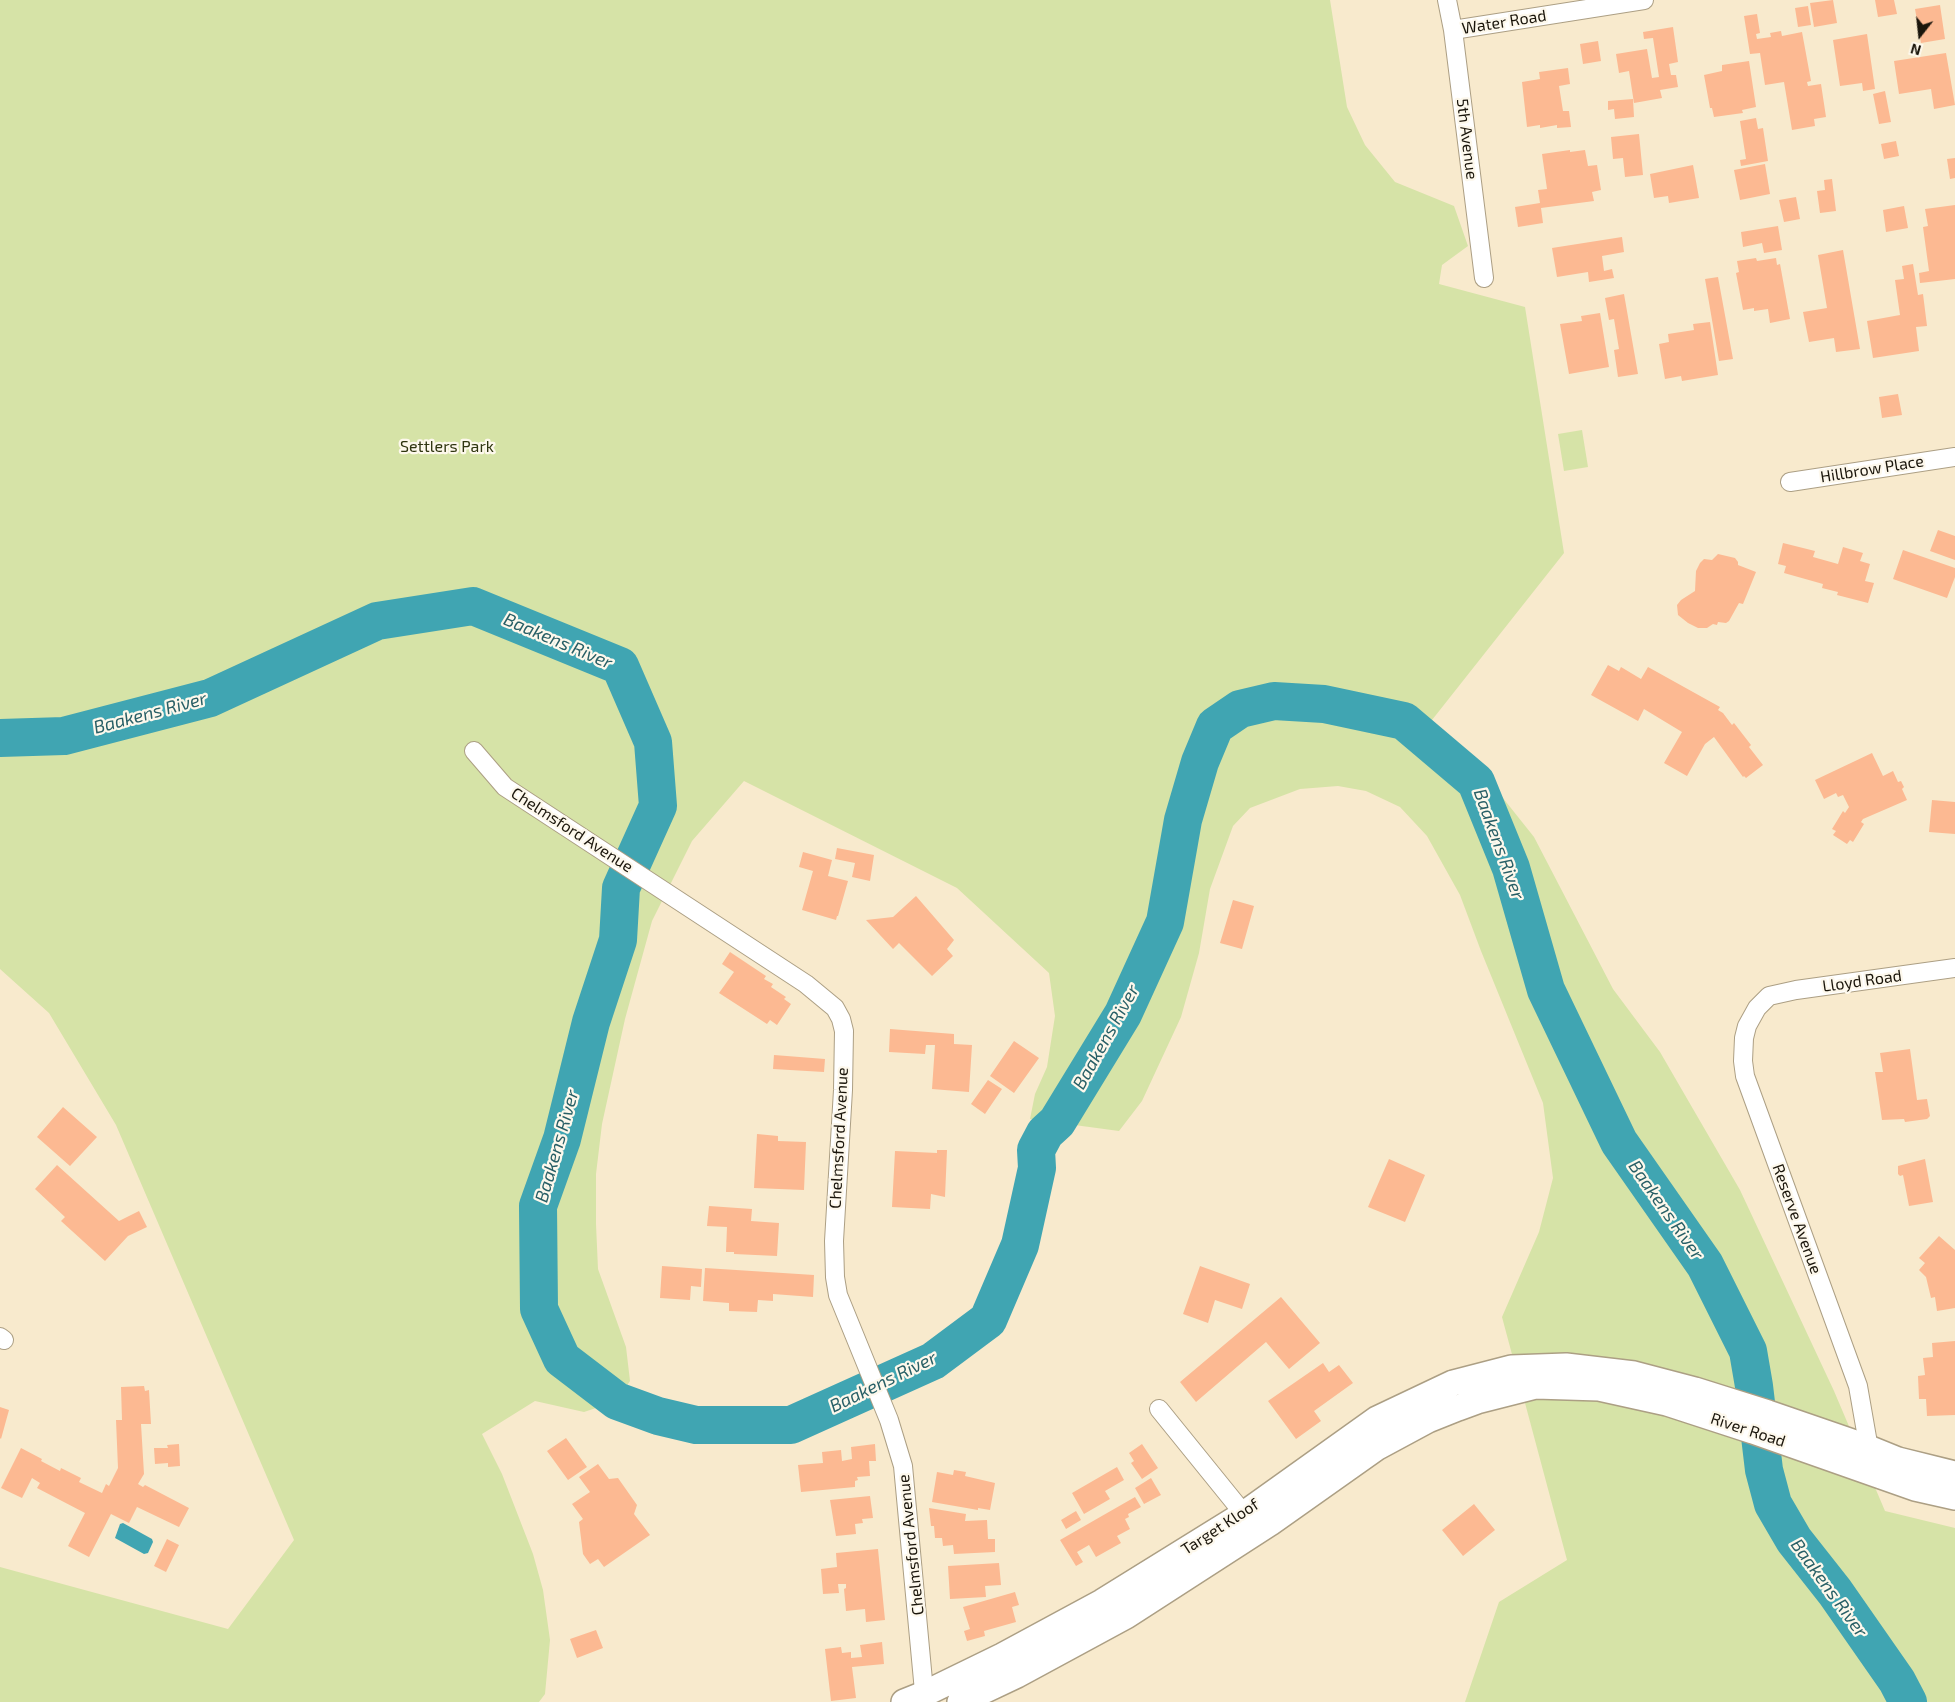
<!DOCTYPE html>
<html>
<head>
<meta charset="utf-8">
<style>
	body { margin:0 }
	#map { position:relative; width:1955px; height:1702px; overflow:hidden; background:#f8eacd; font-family:"Exo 2",sans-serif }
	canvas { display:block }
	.north { position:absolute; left:1895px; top:10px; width:50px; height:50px; -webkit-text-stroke:4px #fdf8ec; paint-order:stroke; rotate:196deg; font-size:14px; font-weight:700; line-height:20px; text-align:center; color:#1a150b }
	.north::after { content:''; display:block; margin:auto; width:18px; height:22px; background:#1a150b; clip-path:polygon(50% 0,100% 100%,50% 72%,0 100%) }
</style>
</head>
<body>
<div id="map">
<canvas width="1955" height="1702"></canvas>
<div class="north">N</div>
</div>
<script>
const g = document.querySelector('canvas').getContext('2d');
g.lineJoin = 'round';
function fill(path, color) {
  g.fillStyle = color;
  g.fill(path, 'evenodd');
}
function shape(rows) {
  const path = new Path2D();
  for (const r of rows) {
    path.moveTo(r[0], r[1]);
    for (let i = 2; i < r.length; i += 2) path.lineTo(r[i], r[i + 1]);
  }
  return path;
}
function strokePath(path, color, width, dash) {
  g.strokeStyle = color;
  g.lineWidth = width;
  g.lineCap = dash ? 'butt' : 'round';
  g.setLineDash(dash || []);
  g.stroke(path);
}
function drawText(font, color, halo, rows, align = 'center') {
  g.font = font + ' "Exo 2",sans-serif';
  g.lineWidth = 4.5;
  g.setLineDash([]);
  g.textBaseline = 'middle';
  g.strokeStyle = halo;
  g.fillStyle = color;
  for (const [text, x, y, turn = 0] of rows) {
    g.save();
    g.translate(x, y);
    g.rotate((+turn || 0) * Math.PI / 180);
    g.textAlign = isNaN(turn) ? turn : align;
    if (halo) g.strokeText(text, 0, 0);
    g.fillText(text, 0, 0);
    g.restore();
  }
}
const green = shape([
	[0,0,1330,0,1347,107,1365,145,1395,182,1454,206,1468,246,1442,265,1439,284,1525,307,1564,553,1432,720,1483,773,1534,837,1613,989,1660,1052,1740,1190,1834,1391,1885,1511,1955,1528,1955,1702,1465,1702,1499,1602,1567,1560,1502,1317,1539,1232,1553,1178,1543,1103,1481,951,1460,895,1427,836,1400,807,1366,791,1338,786,1300,789,1250,808,1233,826,1210,889,1199,953,1181,1017,1142,1101,1119,1131,1030,1119,1035,1094,1047,1067,1055,1016,1049,973,957,888,744,781,692,841,652,921,625,1019,602,1124,596,1174,596,1224,598,1269,626,1347,630,1381,617,1401,584,1412,535,1401,482,1434,502,1474,533,1554,543,1590,550,1640,545,1694,539,1702,0,1702,0,1567,228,1629,294,1540,116,1125,49,1013,0,969],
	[1582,430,1588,467,1564,471,1558,434]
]);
const water = shape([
	[123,1523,152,1539,153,1542,148,1553,144,1554,115,1538,120,1524]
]);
const river = shape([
	[0,738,64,736,210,698,377,621,473,606,620,666,653,742,658,806,621,888,618,940,591,1022,562,1139,538,1206,539,1309,562,1359,617,1401,658,1416,696,1425,791,1425,933,1361,988,1320,1020,1245,1037,1168,1036,1150,1045,1133,1057,1122,1123,1014,1165,922,1183,820,1200,762,1215,726,1240,709,1274,701,1324,704,1404,721,1476,782,1511,868,1546,990,1619,1142,1705,1265,1748,1351,1754,1386,1764,1470,1773,1504,1794,1540,1835,1592,1897,1681,1908,1702]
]);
const building = shape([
	[1833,0,1837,23,1814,27,1810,3],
	[1875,0,1894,0,1897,14,1878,17],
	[1940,5,1945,39,1921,43,1915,9],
	[1808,6,1811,25,1798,27,1795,8],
	[1757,14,1760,33,1756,34,1757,39,1771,37,1770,33,1781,31,1782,36,1802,32,1811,81,1807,82,1808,86,1821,84,1826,117,1814,119,1815,126,1792,130,1784,82,1765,85,1760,53,1750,54,1744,16],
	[1673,27,1678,62,1669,64,1671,75,1676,75,1678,87,1660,90,1662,98,1634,103,1629,71,1619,73,1616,54,1647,49,1652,78,1659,77,1653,38,1644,39,1643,32],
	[1867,34,1875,89,1863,91,1862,83,1840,86,1833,40],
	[1598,41,1601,61,1583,64,1580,44],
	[1946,53,1955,105,1934,109,1931,89,1899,94,1894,61],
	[1749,61,1756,107,1742,110,1743,113,1714,117,1712,108,1710,108,1704,75,1722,71,1722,65],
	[1568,68,1570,84,1559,86,1563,111,1569,111,1571,127,1557,128,1557,125,1540,128,1540,125,1527,127,1522,82,1540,79,1539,72],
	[1885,91,1891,122,1879,124,1873,94],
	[1633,99,1634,117,1615,119,1614,109,1608,110,1608,101],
	[1756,118,1758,129,1763,128,1768,161,1741,166,1740,160,1746,159,1740,121],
	[1639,134,1643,175,1625,177,1623,158,1613,159,1611,137],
	[1896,141,1899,156,1884,159,1881,144],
	[1570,150,1570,152,1585,150,1588,166,1597,165,1601,190,1592,192,1594,201,1541,208,1543,223,1518,227,1515,207,1540,203,1538,190,1547,189,1542,154],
	[1955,158,1955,178,1950,179,1947,159],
	[1765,164,1770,194,1740,200,1734,170],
	[1693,165,1699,198,1669,203,1668,196,1654,198,1650,174],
	[1832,179,1836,211,1820,213,1817,191,1825,190,1824,180],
	[1796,197,1800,219,1784,222,1779,200],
	[1955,205,1955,279,1920,283,1919,273,1929,271,1923,227,1928,226,1925,209],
	[1904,206,1908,228,1886,232,1883,210],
	[1778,226,1782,250,1764,253,1762,243,1743,247,1741,232],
	[1622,237,1624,252,1602,256,1604,271,1612,269,1614,278,1589,282,1588,272,1557,277,1552,248],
	[1843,250,1860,349,1836,352,1834,338,1809,342,1803,312,1827,308,1818,255],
	[1756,258,1757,261,1776,258,1777,265,1780,264,1790,319,1770,323,1768,309,1754,311,1754,308,1743,310,1736,273,1739,272,1737,261],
	[1913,264,1918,295,1923,294,1927,326,1916,327,1919,351,1873,358,1867,321,1900,315,1895,280,1904,279,1902,266],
	[1718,277,1733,359,1719,361,1705,279],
	[1624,294,1638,374,1618,377,1614,350,1619,349,1614,319,1609,320,1605,298],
	[1600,313,1609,367,1569,374,1560,324,1582,321,1581,316],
	[1710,322,1718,375,1682,381,1681,376,1665,379,1659,344,1669,342,1668,334,1694,330,1693,324],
	[1898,394,1902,415,1882,418,1879,397],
	[1938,530,1955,536,1955,560,1930,551],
	[1783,543,1815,551,1813,557,1838,564,1843,547,1863,553,1860,561,1870,564,1865,581,1874,583,1868,603,1837,595,1838,592,1822,588,1823,584,1784,573,1786,566,1778,564],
	[1903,550,1955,568,1955,577,1947,598,1893,579],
	[1718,554,1735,558,1738,562,1738,565,1756,572,1743,604,1739,603,1729,621,1726,623,1718,622,1717,625,1713,624,1707,628,1698,628,1688,623,1678,615,1677,605,1681,600,1695,591,1696,571,1700,563,1704,559,1712,560],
	[1608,665,1619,671,1621,667,1641,679,1648,667,1720,707,1718,710,1723,713,1732,725,1734,723,1751,745,1749,747,1763,765,1746,778,1744,776,1743,777,1714,737,1705,744,1687,776,1664,763,1682,732,1644,709,1638,721,1591,695],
	[1872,753,1883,776,1893,771,1898,782,1901,781,1904,787,1902,789,1907,800,1863,819,1861,822,1864,824,1853,842,1850,840,1847,844,1833,835,1836,831,1832,829,1843,811,1845,813,1849,807,1843,795,1838,797,1836,793,1824,799,1815,780],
	[1932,800,1955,802,1955,834,1929,832],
	[837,848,874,855,870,881,852,877,855,863,835,859],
	[803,852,832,860,828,876,848,881,838,916,837,916,836,920,802,910,813,871,799,867],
	[916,896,954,940,947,949,953,956,932,976,899,943,893,949,866,920,893,917],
	[1233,900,1254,906,1242,949,1220,943],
	[730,952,766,976,764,979,773,984,771,987,786,997,784,999,791,1004,777,1025,770,1020,767,1024,719,993,734,972,722,964],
	[890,1029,954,1034,954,1044,972,1045,969,1092,932,1089,935,1045,926,1045,925,1054,889,1052],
	[1014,1041,1039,1058,1014,1093,990,1076],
	[1910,1049,1917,1100,1927,1099,1930,1116,1927,1119,1905,1122,1904,1119,1882,1120,1875,1072,1883,1072,1880,1053],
	[774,1055,825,1059,824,1072,773,1069],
	[988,1080,1002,1089,985,1114,971,1104],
	[63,1107,97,1137,70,1166,37,1137],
	[757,1134,778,1136,778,1141,806,1142,804,1190,754,1188],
	[937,1150,947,1150,945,1197,931,1194,930,1209,892,1207,895,1151,937,1153],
	[1389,1159,1425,1175,1405,1222,1368,1207],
	[1925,1159,1933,1202,1909,1206,1903,1175,1900,1176,1898,1174,1898,1166],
	[57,1165,119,1221,139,1211,147,1227,128,1236,105,1261,61,1221,65,1217,35,1189],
	[709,1206,752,1209,751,1221,779,1223,777,1256,734,1254,734,1252,726,1252,727,1227,707,1226],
	[1939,1236,1955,1250,1955,1308,1937,1311,1935,1297,1931,1298,1926,1277,1919,1270,1925,1263,1919,1258],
	[662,1266,702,1269,701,1287,691,1286,690,1300,660,1298],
	[1200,1266,1250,1284,1242,1309,1215,1300,1208,1323,1183,1314],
	[705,1268,814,1275,813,1297,773,1294,773,1301,758,1300,757,1312,729,1311,729,1303,703,1301],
	[1281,1297,1320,1343,1289,1369,1266,1342,1196,1402,1180,1382],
	[1955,1341,1955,1415,1927,1416,1926,1399,1919,1399,1918,1376,1925,1375,1923,1358,1933,1357,1932,1343],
	[1323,1363,1329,1372,1339,1365,1353,1383,1314,1411,1321,1421,1296,1439,1268,1401],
	[144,1386,145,1391,149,1390,151,1424,141,1424,144,1474,138,1484,143,1487,145,1485,189,1508,179,1527,137,1507,129,1523,111,1514,89,1557,68,1546,85,1513,37,1488,40,1483,32,1478,22,1498,1,1488,21,1448,42,1459,41,1461,60,1471,61,1468,81,1478,79,1482,102,1493,106,1484,109,1486,118,1468,116,1420,122,1420,121,1387],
	[0,1407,9,1410,1,1439,0,1438],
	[566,1438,587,1467,568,1480,547,1451],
	[179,1444,180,1466,168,1467,168,1463,155,1464,154,1448,168,1448,167,1445],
	[875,1444,876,1461,869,1461,870,1476,857,1477,858,1480,855,1481,855,1487,801,1492,798,1465,823,1463,822,1452,841,1450,842,1461,852,1459,851,1447],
	[1142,1444,1158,1468,1142,1479,1131,1463,1134,1461,1129,1453],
	[598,1464,609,1479,618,1478,637,1505,634,1514,650,1535,604,1567,598,1559,590,1564,583,1554,579,1522,583,1519,572,1504,590,1492,579,1477],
	[1117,1467,1124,1480,1105,1491,1110,1499,1084,1514,1072,1493],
	[954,1470,966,1472,965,1476,995,1483,990,1510,978,1508,978,1510,932,1502,937,1472,953,1475],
	[1151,1478,1161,1495,1144,1504,1135,1488],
	[870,1496,873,1518,862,1519,863,1523,855,1524,856,1534,836,1536,830,1500],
	[1135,1497,1141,1507,1128,1514,1129,1517,1125,1519,1130,1529,1117,1536,1121,1543,1096,1557,1089,1545,1077,1552,1083,1562,1076,1566,1060,1540],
	[1474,1504,1495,1530,1463,1556,1442,1530],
	[929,1508,966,1514,965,1521,987,1520,988,1539,995,1539,995,1552,954,1554,953,1545,943,1546,942,1538,935,1538,934,1526,931,1526],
	[1076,1511,1081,1520,1066,1529,1061,1520],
	[167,1539,179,1545,166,1572,154,1566],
	[878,1549,885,1620,866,1622,865,1609,846,1611,844,1589,846,1588,846,1584,838,1584,839,1593,823,1594,821,1569,837,1567,836,1553],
	[999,1563,1001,1585,985,1586,986,1597,950,1599,948,1566],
	[1015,1592,1019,1605,1012,1607,1016,1622,984,1631,985,1636,967,1641,964,1631,970,1629,963,1607],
	[596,1630,603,1648,577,1658,570,1639],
	[882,1642,884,1664,852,1667,856,1698,831,1701,825,1649,841,1647,842,1653,851,1652,851,1658,862,1657,860,1645]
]);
const minor = shape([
	[1447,0,1453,30,1484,278],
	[1453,30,1644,0],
	[1790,482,1955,457],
	[474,751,505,787,806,984,835,1008,841,1019,844,1031,843,1090,834,1241,835,1277,838,1295,889,1420,903,1466,925,1702],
	[0,1337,4,1340],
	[1159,1409,1244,1514],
	[1869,1449,1858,1386,1745,1076,1743,1061,1744,1038,1747,1026,1757,1008,1769,996,1796,990,1955,968]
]);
const secondary = shape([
	[904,1702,924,1694,1002,1656,1102,1602,1244,1514,1377,1419,1453,1383,1511,1368,1566,1366,1634,1374,1695,1390,1768,1413,1861,1445,1898,1460,1955,1474],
	[960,1702,1017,1675,1126,1616,1270,1523,1376,1448,1428,1420,1458,1408,1477,1401,1536,1386,1599,1388,1667,1403,1753,1431,1915,1488,1955,1497]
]);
const streetNames = [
	["Water Road",1504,22,-9],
	["5th Avenue",1467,139,83],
	["Hillbrow Place",1872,469,-9],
	["Chelmsford Avenue",572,830,33],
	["Lloyd Road",1862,981,-8],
	["Chelmsford Avenue",839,1138,-87],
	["Reserve Avenue",1797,1219,70],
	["River Road",1748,1430,18],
	["Target Kloof",1220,1527,-33],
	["Chelmsford Avenue",911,1545,-96]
];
const parkNames = [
	["Settlers Park",447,447]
];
const waterNames = [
	["Baakens River",558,641,23],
	["Baakens River",150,713,-15],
	["Baakens River",1499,844,70],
	["Baakens River",1106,1037,-61],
	["Baakens River",557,1146,-74],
	["Baakens River",1666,1210,55],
	["Baakens River",883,1382,-26],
	["Baakens River",1829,1588,54]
];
fill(green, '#d6e3a7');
fill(water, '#40a5b2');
strokePath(river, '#40a5b2', 38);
fill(building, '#fcb992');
strokePath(minor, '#ac9f84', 20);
strokePath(secondary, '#ac9f84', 28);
strokePath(minor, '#fff', 18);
strokePath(secondary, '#fff', 25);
drawText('16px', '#1a150b', '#fdf8ec', streetNames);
drawText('16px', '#2f350f', '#fdf8ec', parkNames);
drawText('italic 18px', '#285f66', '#fdf8ec', waterNames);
</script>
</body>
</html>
